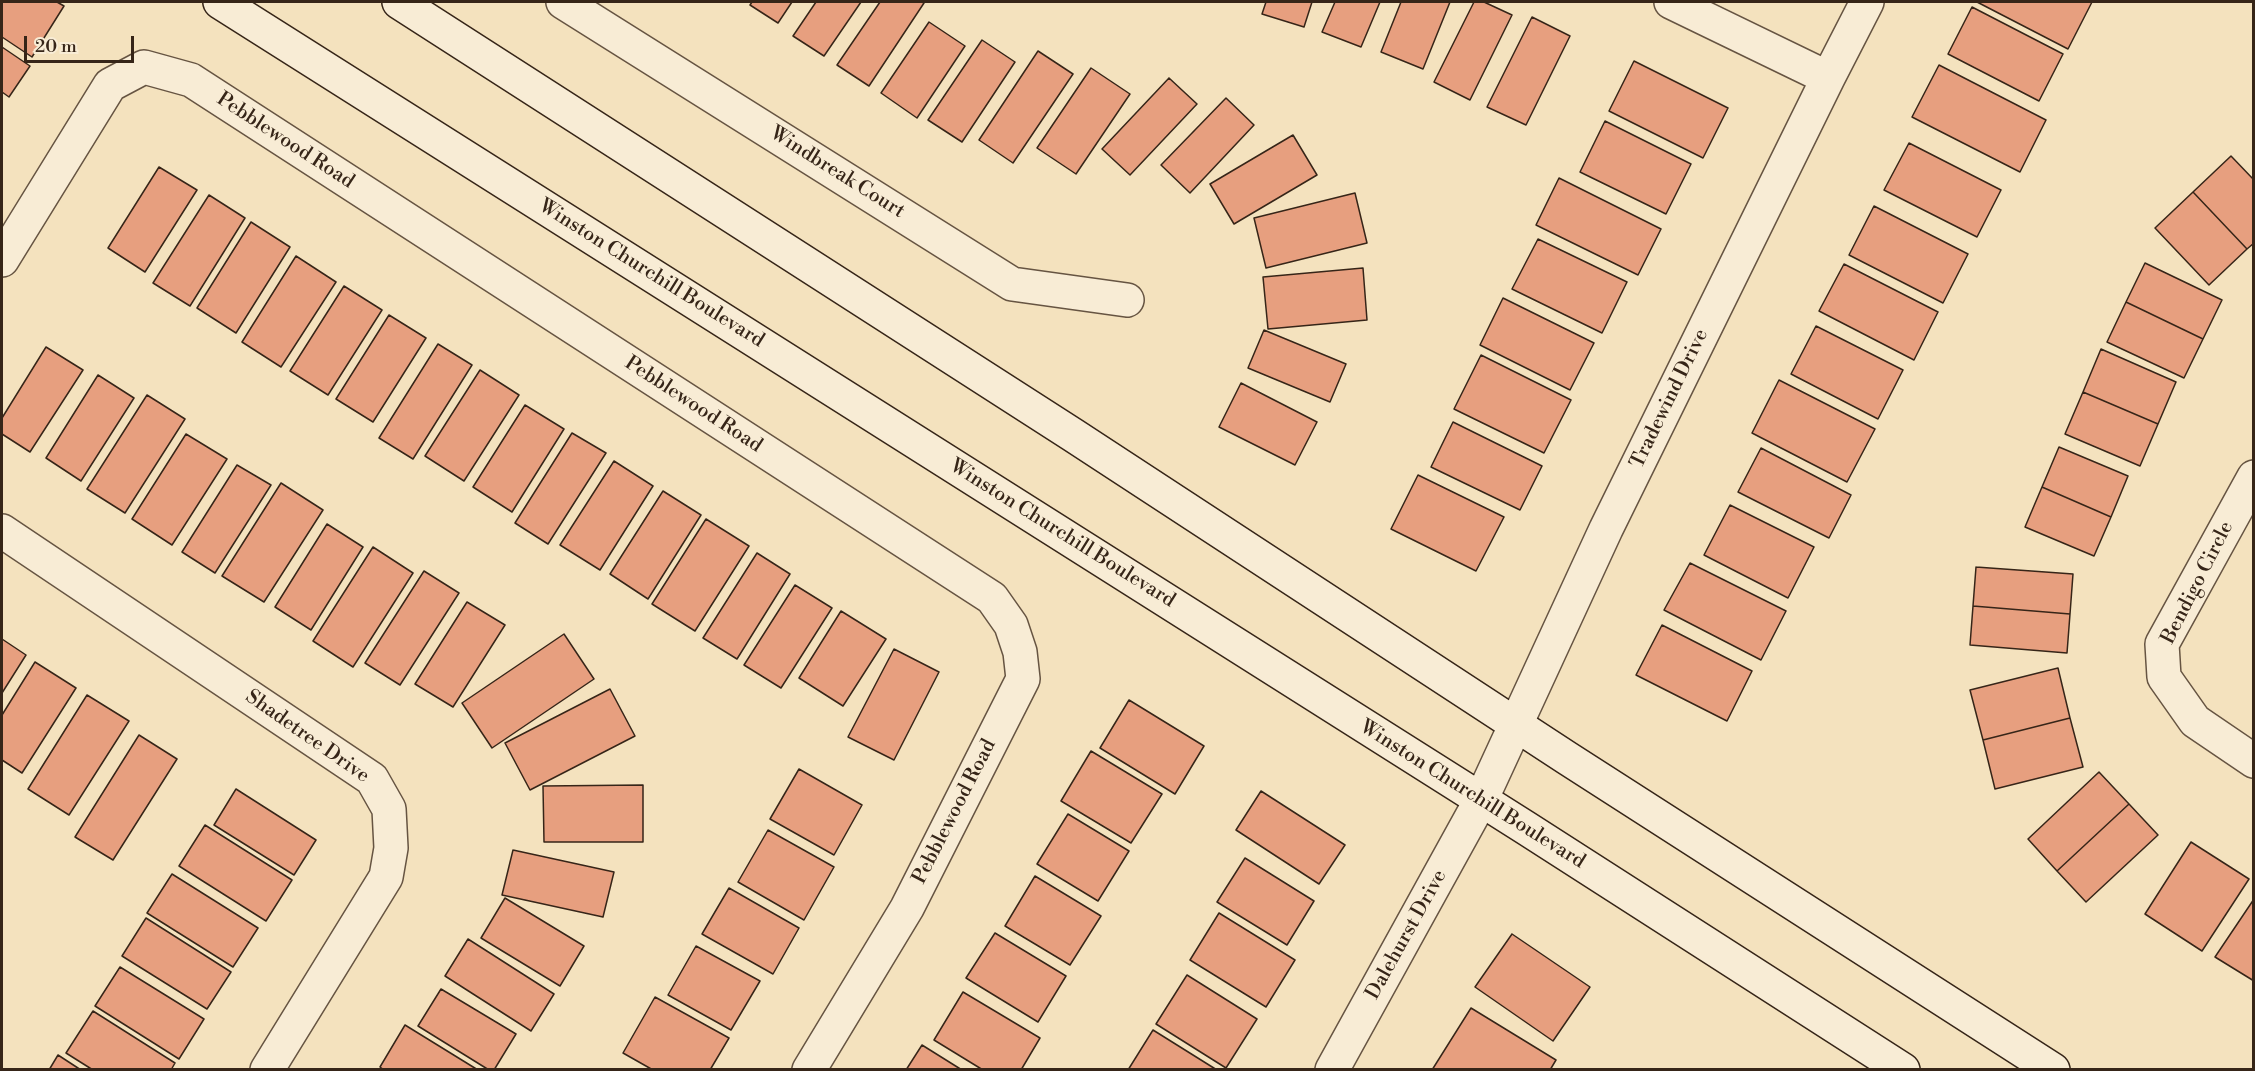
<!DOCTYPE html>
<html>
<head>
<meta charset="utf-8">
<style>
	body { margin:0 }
	#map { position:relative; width:2255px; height:1071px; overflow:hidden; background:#f4e2be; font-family:"Libre Bodoni",serif }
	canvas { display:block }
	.frame { position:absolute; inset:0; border:3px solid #362518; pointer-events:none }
	.scale { position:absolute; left:24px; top:36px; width:110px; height:27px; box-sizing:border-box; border:3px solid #362518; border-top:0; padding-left:8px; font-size:18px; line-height:21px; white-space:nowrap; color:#362518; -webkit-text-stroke:4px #f8ecd5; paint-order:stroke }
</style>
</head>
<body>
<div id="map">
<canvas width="2255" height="1071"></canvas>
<div class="frame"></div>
<div class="scale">20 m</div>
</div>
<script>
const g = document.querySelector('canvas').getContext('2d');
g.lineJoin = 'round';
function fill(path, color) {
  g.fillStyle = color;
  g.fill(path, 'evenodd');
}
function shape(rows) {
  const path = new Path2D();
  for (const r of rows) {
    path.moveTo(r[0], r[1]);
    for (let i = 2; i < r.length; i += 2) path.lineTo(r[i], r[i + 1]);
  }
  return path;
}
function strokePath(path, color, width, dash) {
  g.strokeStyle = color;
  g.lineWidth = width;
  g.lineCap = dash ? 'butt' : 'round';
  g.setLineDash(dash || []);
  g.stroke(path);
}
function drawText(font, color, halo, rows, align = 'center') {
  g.font = font + ' "Libre Bodoni",serif';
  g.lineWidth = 5;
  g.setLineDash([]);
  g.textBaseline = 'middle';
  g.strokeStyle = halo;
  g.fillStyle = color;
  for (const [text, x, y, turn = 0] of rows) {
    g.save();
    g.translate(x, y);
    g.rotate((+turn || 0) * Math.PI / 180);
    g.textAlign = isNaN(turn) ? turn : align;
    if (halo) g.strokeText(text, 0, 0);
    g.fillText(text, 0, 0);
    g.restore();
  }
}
const building = shape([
	[2,2,57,2,64,6,32,57,2,37,2,2],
	[752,2,792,2,778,23,750,5,752,2],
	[816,2,861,2,824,56,793,36,816,2],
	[880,2,922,2,924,3,869,86,837,65,880,2],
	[1266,2,1312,2,1304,27,1262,14,1266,2],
	[1335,2,1380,2,1361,47,1322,32,1335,2],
	[1401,2,1450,2,1423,69,1381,52,1401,2],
	[1474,2,1484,2,1512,15,1470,100,1434,82,1474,2],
	[1977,2,2092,2,2068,49,1977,2],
	[1972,7,2063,54,2039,101,1948,54,1972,7],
	[1532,17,1570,36,1526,125,1487,107,1532,17],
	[929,22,965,46,917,118,881,93,929,22],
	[982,40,1015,62,962,142,928,120,982,40],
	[2,47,30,66,9,97,2,92,2,47],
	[1038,51,1073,74,1013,163,979,140,1038,51],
	[1634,61,1728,108,1703,158,1609,111,1634,61],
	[1939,65,2046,120,2020,172,1912,117,1939,65],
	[1091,68,1130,94,1076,174,1037,148,1091,68],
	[1169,78,1197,104,1130,175,1102,149,1169,78],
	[1226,98,1254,125,1190,193,1161,165,1226,98],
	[1605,121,1691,164,1666,214,1580,172,1605,121],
	[1293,135,1317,175,1234,224,1210,184,1293,135],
	[1909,143,2001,190,1977,237,1884,190,1909,143],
	[2231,156,2254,180,2254,243,2247,249,2193,192,2231,156],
	[159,167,197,190,145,272,108,248,159,167],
	[1559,178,1661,229,1638,275,1536,225,1559,178],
	[2193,192,2247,249,2209,285,2155,228,2193,192],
	[1355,193,1367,243,1266,268,1254,218,1355,193],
	[209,195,245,218,190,306,153,283,209,195],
	[1874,206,1968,254,1943,303,1849,255,1874,206],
	[251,222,290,247,236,333,197,308,251,222],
	[1538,239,1627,282,1602,333,1512,289,1538,239],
	[296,256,336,282,281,367,242,342,296,256],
	[2145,263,2222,300,2203,339,2126,302,2145,263],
	[1844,264,1938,312,1914,360,1819,311,1844,264],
	[1363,268,1367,320,1268,329,1263,277,1363,268],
	[344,286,382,310,328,395,290,371,344,286],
	[1503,298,1594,343,1570,390,1480,345,1503,298],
	[2126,302,2203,339,2184,378,2107,342,2126,302],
	[389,315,426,338,373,422,336,399,389,315],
	[1816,326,1903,370,1878,419,1791,374,1816,326],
	[1264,330,1346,364,1330,402,1248,368,1264,330],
	[438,344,472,365,413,459,379,438,438,344],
	[46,347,83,370,30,452,2,434,2,418,46,347],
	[2101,349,2176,382,2158,424,2083,392,2101,349],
	[1481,355,1571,400,1544,453,1454,409,1481,355],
	[480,370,519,395,464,481,425,456,480,370],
	[98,375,134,398,81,481,46,458,98,375],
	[1779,380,1875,429,1847,482,1752,433,1779,380],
	[1241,383,1317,422,1295,465,1219,427,1241,383],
	[2083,392,2158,424,2140,466,2065,434,2083,392],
	[147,395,185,419,125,513,87,489,147,395],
	[525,405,564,429,512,512,473,487,525,405],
	[1453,422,1542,466,1520,510,1431,467,1453,422],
	[572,433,606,453,548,544,515,523,572,433],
	[186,434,227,459,172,545,132,519,186,434],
	[2059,447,2128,476,2111,517,2042,487,2059,447],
	[1761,448,1851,495,1829,538,1738,492,1761,448],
	[614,461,653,486,600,570,560,545,614,461],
	[237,465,271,485,215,573,182,552,237,465],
	[1418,475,1504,517,1476,571,1391,529,1418,475],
	[281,483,323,510,264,602,222,576,281,483],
	[2042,487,2111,517,2094,556,2025,527,2042,487],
	[663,491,701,515,648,599,610,574,663,491],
	[1730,505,1814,547,1788,598,1704,555,1730,505],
	[706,519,749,546,695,631,652,604,706,519],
	[327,524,363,547,311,630,275,607,327,524],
	[373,547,413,573,353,667,313,641,373,547],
	[757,553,790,574,737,659,703,638,757,553],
	[1690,563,1786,611,1761,660,1664,610,1690,563],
	[1976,567,2073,574,2070,614,1973,606,1976,567],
	[424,571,459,593,400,685,365,663,424,571],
	[795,585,832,608,781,688,744,665,795,585],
	[467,602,505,625,453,707,415,684,467,602],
	[1973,606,2070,614,2067,653,1970,645,1973,606],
	[841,611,886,639,843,706,799,678,841,611],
	[1662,625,1752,671,1727,721,1636,675,1662,625],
	[564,634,594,679,492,748,462,703,564,634],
	[2,639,26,655,2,693,2,639],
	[894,649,939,672,894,760,848,737,894,649],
	[35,662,76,688,22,773,2,760,2,715,35,662],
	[2058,668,2070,718,1983,740,1970,690,2058,668],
	[610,689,635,736,530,790,505,743,610,689],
	[87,695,129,721,69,815,28,789,87,695],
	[1129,700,1204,746,1175,794,1100,748,1129,700],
	[2070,718,2083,767,1995,789,1983,740,2070,718],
	[139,735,177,759,113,860,75,837,139,735],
	[1091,751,1162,794,1131,843,1061,801,1091,751],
	[799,769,862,805,834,855,770,819,799,769],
	[2099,772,2129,804,2057,871,2028,839,2099,772],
	[643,785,643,842,544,842,543,786,643,785],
	[236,789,316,840,294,875,214,825,236,789],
	[1261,791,1345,845,1319,884,1236,830,1261,791],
	[2129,804,2158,835,2086,902,2057,871,2129,804],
	[1068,814,1129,851,1098,901,1037,864,1068,814],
	[205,825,292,880,266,921,179,866,205,825],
	[768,830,834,867,804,920,738,882,768,830],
	[2191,842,2249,879,2202,951,2145,914,2191,842],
	[513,850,614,872,603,917,502,895,513,850],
	[1245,858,1314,901,1287,945,1217,902,1245,858],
	[172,874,258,928,233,967,147,913,172,874],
	[1035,876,1101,916,1070,965,1005,926,1035,876],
	[729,888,799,928,773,974,702,934,729,888],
	[505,898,584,946,560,986,481,938,505,898],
	[2254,899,2254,981,2215,957,2254,899],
	[1219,913,1295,960,1266,1007,1190,960,1219,913],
	[146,918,231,972,207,1009,122,956,146,918],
	[995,933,1066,976,1038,1022,966,978,995,933],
	[1512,934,1590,987,1553,1041,1475,987,1512,934],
	[468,939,554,994,531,1031,445,976,468,939],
	[696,946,760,981,731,1030,668,995,696,946],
	[120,967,204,1019,179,1059,95,1006,120,967],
	[1187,975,1257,1019,1226,1068,1156,1024,1187,975],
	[441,989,516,1034,494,1070,489,1070,418,1026,441,989],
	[963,992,1040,1038,1021,1070,983,1070,934,1040,963,992],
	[655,997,729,1038,710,1070,653,1070,623,1053,655,997],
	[1471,1008,1556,1060,1550,1070,1432,1070,1471,1008],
	[93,1011,175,1063,171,1070,93,1070,66,1053,93,1011],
	[405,1025,478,1070,384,1070,380,1067,405,1025],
	[1153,1030,1217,1070,1128,1070,1153,1030],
	[922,1045,962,1070,906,1070,922,1045],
	[58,1055,81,1070,49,1070,58,1055]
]);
const street = shape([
	[563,2,1012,284,1127,300],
	[1671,2,1828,78],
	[2,260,110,85,144,67,191,80,992,598,1011,625,1020,652,1023,679,907,908,809,1070],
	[2254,477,2162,644,2164,677,2195,721,2254,761],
	[2,531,372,779,389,809,391,848,386,877,267,1070],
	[1332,1070,1481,800,1606,529,1828,78,1867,2]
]);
const secondary = shape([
	[220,2,1526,828,1903,1070],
	[399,2,1073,435,1567,758,2053,1070]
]);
const streetNames = [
	["Pebblewood Road",285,141,33],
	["Windbreak Court",837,173,32],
	["Winston Churchill Boulevard",651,274,32],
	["Tradewind Drive",1670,399,-64],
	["Pebblewood Road",693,405,33],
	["Winston Churchill Boulevard",1062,534,32],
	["Bendigo Circle",2198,583,-63],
	["Shadetree Drive",307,737,35],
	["Winston Churchill Boulevard",1472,795,32],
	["Pebblewood Road",955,812,-63],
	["Dalehurst Drive",1407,935,-61]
];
fill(building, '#e79f7f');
strokePath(building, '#362518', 1.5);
strokePath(street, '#665442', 36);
strokePath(secondary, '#362518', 36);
strokePath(street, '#f8ecd5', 33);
strokePath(secondary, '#f8ecd5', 33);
drawText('20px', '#362518', '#f8ecd5', streetNames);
</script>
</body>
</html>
